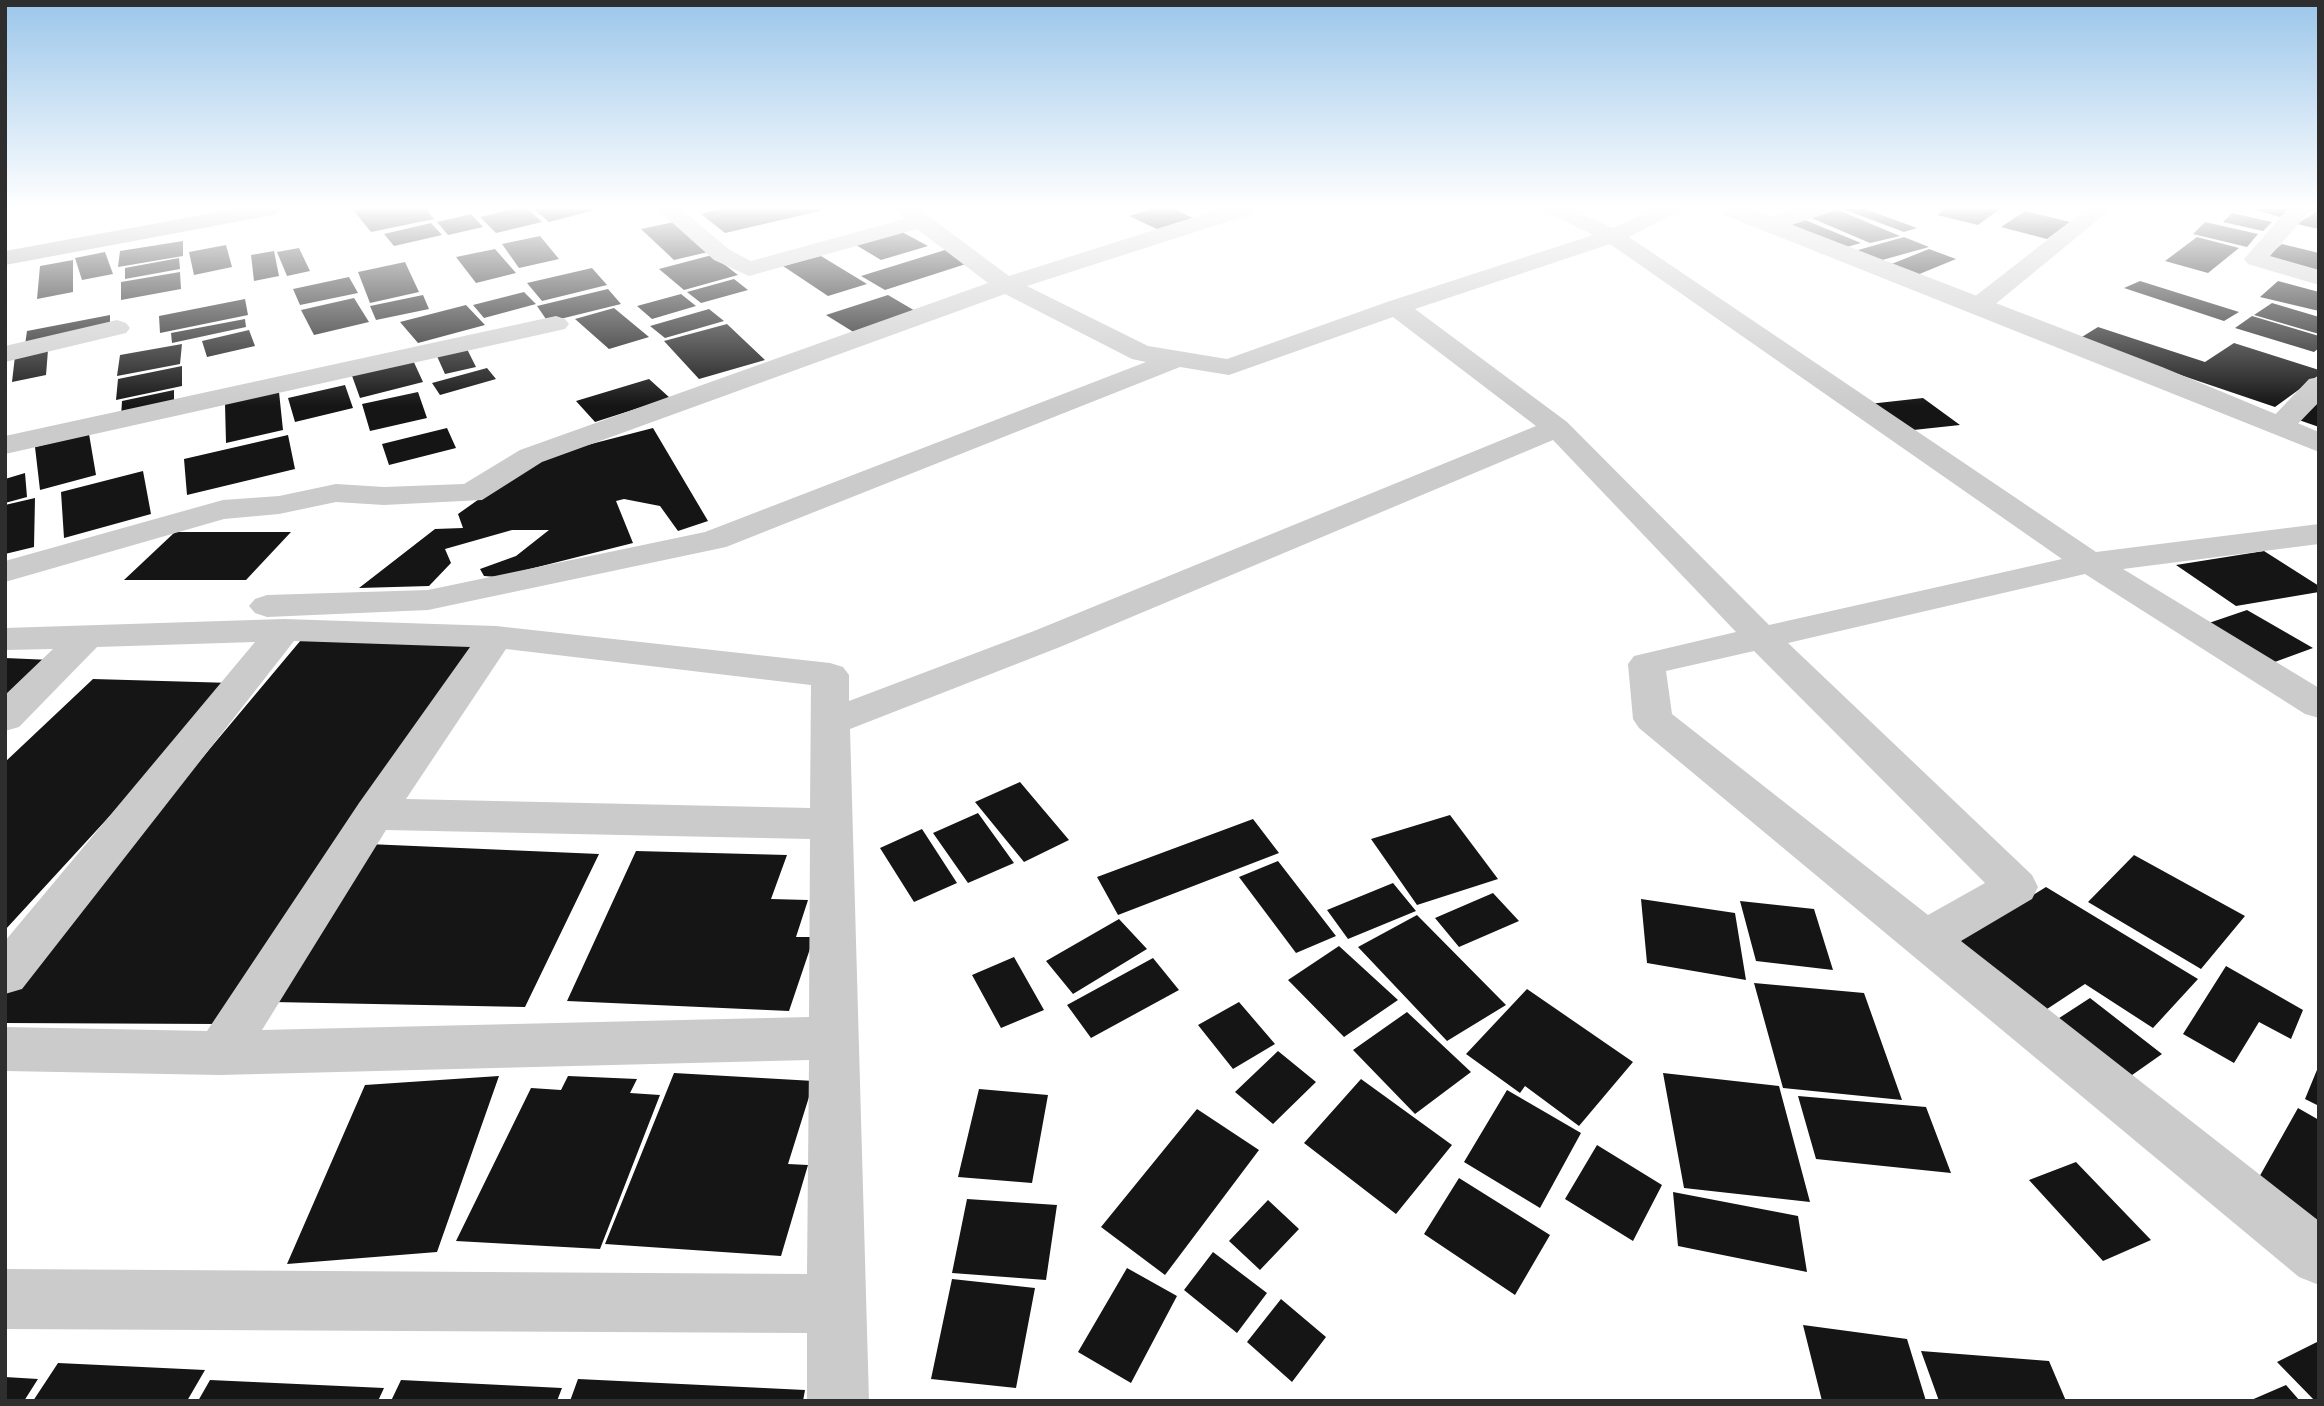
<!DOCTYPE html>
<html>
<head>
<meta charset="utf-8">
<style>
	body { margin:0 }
	#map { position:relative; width:2324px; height:1406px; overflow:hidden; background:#fff; font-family:"Golos Text",sans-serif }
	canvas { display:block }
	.frame { position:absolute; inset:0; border:7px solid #2e2e2e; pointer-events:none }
</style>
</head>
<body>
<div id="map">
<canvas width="2324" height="1406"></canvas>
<div class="frame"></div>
</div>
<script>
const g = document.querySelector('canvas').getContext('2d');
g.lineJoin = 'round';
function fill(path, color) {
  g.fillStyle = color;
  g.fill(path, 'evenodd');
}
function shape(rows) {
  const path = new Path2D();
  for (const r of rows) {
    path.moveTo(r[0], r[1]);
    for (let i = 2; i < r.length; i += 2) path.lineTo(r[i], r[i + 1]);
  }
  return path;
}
const building = shape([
	[362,209,426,209,434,219,371,232,354,211],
	[514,209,528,209,542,222,496,233,480,217],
	[534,209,594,209,595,210,549,222],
	[719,209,820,209,820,211,725,233,701,214],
	[1151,209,1174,209,1193,218,1157,229,1129,216],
	[1843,209,1865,209,1917,228,1904,232],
	[1945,209,2000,209,1978,225,1937,215],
	[2253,209,2289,209,2280,217],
	[1838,210,1900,236,1870,243,1809,217],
	[2319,210,2319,229,2297,224],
	[2025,211,2070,222,2047,239,2001,227],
	[2232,213,2272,222,2263,231,2223,222],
	[471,214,483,227,448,235,437,222],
	[1805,220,1861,243,1843,248,1787,225],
	[674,222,708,252,674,260,641,229],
	[2205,222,2258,234,2247,247,2193,234],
	[431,223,442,235,394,246,384,234],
	[902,232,928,246,881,260,856,245],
	[540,236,559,259,519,268,502,244],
	[1904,237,1929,247,1875,262,1851,252],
	[2197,237,2239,248,2208,273,2165,261],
	[183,241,183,256,118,267,120,251],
	[2282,244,2319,253,2319,273,2264,258],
	[226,245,232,267,194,275,189,252],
	[299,248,310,271,287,276,277,252],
	[495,249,516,273,476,283,456,257],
	[1929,249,1956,259,1917,275,1889,265],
	[945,250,969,263,885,290,861,276],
	[274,251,279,276,254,281,251,255],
	[105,252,113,274,82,280,75,258],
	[712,255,738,275,684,290,659,269],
	[821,256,867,284,828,296,783,266],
	[179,258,180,269,125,279,125,268],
	[73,260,73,292,37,299,40,266],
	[405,262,419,292,370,303,358,272],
	[592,268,607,285,542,301,527,283],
	[180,272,181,289,121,300,121,282],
	[349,277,358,293,300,305,293,289],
	[734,279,748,290,701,303,687,292],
	[2140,281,2239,312,2224,321,2124,288],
	[2278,281,2319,292,2319,311,2260,297],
	[608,289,621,304,548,322,537,306],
	[524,292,536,304,484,318,473,305],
	[681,294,696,306,652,319,637,306],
	[423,295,429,309,376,320,370,306],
	[888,295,917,312,855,333,826,315],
	[354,298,369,322,314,335,301,310],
	[245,299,248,315,160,333,159,316],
	[2272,303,2319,317,2319,334,2254,315],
	[466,305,485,325,418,343,400,322],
	[614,308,649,337,609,349,575,319],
	[709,309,724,321,665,338,650,326],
	[110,315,110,329,25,345,27,331],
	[2252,316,2319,336,2319,348,2314,352,2235,328],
	[245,319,246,327,172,343,171,333],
	[727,324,765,360,699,379,664,341],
	[2098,327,2205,362,2234,343,2319,370,2319,375,2275,407,2077,340],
	[249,330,255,346,207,357,202,341],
	[182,344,180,364,117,376,120,355],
	[466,347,476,367,445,374,436,354],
	[48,350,46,375,12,382,15,356],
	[412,358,423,382,360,398,351,373],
	[182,366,182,386,116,400,118,379],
	[487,368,496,379,440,395,432,383],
	[649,379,670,398,595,422,576,401],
	[345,385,353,408,295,422,288,398],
	[174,390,174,406,121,417,122,401],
	[279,392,283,430,226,443,225,404],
	[418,392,427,418,370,431,362,404],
	[1923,398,1960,425,1904,431,1869,404],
	[2319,402,2319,427,2296,419],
	[447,428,456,448,389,465,382,444],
	[653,428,708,521,678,531,660,506,624,499,616,501,633,543,498,577,484,576,480,569,516,556,549,530,512,530,445,549,451,563,429,586,359,588,435,529,463,528,458,514,537,458],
	[89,434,96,475,40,490,35,447],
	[288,435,295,469,187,495,184,459],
	[143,471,151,514,64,538,61,492],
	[25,473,27,497,5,503,5,479],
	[35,498,34,547,5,554,5,505],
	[175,532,291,532,246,580,124,580],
	[2264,551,2319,586,2319,592,2236,606,2176,565],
	[2247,610,2313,648,2272,663,2206,624],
	[301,640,475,641,218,1024,5,1023,5,993],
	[5,658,51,660,5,701],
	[93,679,232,683,5,930,5,762],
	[1020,782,1069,840,1024,862,975,802],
	[978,813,1014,863,968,883,933,833],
	[1450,815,1498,879,1417,905,1371,839],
	[1253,819,1279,853,1118,915,1097,877],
	[922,829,957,883,914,902,880,848],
	[368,844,599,854,525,1007,273,1002],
	[636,851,787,855,771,899,808,900,796,937,814,937,789,1011,567,1001],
	[2134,855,2245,916,2201,969,2088,902],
	[1278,861,1336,936,1296,953,1239,877],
	[1393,883,1416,911,1348,939,1327,910],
	[2046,887,2198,979,2153,1028,2085,984,2044,1011,1957,942],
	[1493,893,1519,921,1459,947,1435,918],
	[1641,899,1735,913,1746,980,1647,963],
	[1740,901,1814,909,1833,970,1756,961],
	[1417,915,1506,1005,1447,1041,1358,947],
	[1119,919,1147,949,1073,994,1046,961],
	[1339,946,1398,1000,1344,1037,1288,980],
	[1014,957,1044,1010,1001,1028,972,975],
	[1153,958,1179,990,1091,1038,1067,1005],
	[2226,966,2303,1010,2291,1039,2259,1022,2234,1063,2183,1034],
	[1754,983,1864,993,1902,1100,1783,1088],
	[1527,989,1633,1062,1579,1126,1525,1086,1520,1093,1466,1054],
	[2090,998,2162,1054,2125,1080,2053,1022],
	[1239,1002,1275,1044,1233,1069,1198,1025],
	[1407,1012,1471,1072,1415,1114,1353,1050],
	[1278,1051,1316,1082,1273,1124,1235,1092],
	[2319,1065,2319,1106,2305,1099],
	[674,1073,814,1081,788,1164,808,1165,781,1256,605,1244],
	[1663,1073,1779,1086,1810,1202,1684,1188],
	[499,1076,437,1252,287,1264,365,1085],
	[568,1076,637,1079,630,1093,660,1095,600,1249,456,1241,531,1088,561,1090],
	[1361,1079,1452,1145,1396,1214,1304,1143],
	[979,1089,1048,1095,1032,1183,958,1177],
	[1507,1090,1581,1133,1540,1208,1464,1162],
	[1798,1096,1926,1107,1951,1173,1816,1159],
	[2298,1108,2319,1120,2319,1230,2253,1188],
	[1197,1109,1259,1150,1165,1275,1101,1227],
	[1597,1145,1662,1185,1633,1241,1565,1199],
	[2076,1162,2151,1240,2103,1261,2029,1180],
	[1459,1178,1550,1235,1515,1295,1424,1234],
	[1673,1192,1798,1216,1807,1272,1678,1246],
	[967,1199,1057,1205,1046,1280,952,1273],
	[1268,1200,1299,1229,1260,1270,1229,1241],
	[1213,1252,1267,1293,1237,1333,1184,1290],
	[1127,1268,1177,1296,1131,1383,1078,1352],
	[952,1279,1035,1288,1016,1388,931,1379],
	[1281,1299,1326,1337,1292,1382,1247,1342],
	[1803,1325,1907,1339,1926,1401,1822,1401],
	[2319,1341,2319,1401,2315,1401,2277,1362],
	[1921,1351,2049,1361,2066,1401,1939,1401],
	[58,1363,205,1370,187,1401,33,1401],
	[5,1377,38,1379,24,1401,5,1401],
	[578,1379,805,1390,803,1401,570,1401],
	[210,1380,384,1388,378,1401,198,1401],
	[401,1380,562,1388,557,1401,391,1401],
	[2286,1385,2300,1401,2249,1401]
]);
const minor = shape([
	[657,209,681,209,730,250,751,261,904,219,895,209,919,209,1009,276,1220,209,1253,209,1251,214,1027,286,1148,346,1227,359,1387,302,1593,235,1542,209,1571,209,1613,228,1653,209,1682,209,1629,237,2096,552,2319,524,2319,544,2123,569,2319,688,2319,718,2305,714,2085,574,1788,643,2032,875,2038,887,2032,899,1961,941,2319,1221,2319,1285,2299,1277,1639,728,1633,719,1628,664,1634,656,1736,632,1553,440,1060,647,850,729,869,1401,807,1401,807,1333,5,1329,5,1269,807,1274,809,1060,220,1075,5,1071,5,1027,207,1031,359,803,470,647,294,641,22,989,5,994,5,941,255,642,97,647,19,727,5,731,5,695,53,649,5,650,5,628,284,619,496,626,830,663,843,667,849,675,849,701,1034,631,1536,426,1393,317,1229,375,1180,367,726,547,428,610,267,617,255,613,249,606,255,599,267,595,428,590,705,532,1146,362,1132,359,1005,294,542,462,482,500,384,505,336,502,279,514,224,519,5,582,5,561,223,500,279,496,336,484,384,487,464,484,520,450,988,283,917,229,749,276,714,260,657,209],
	[1610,244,2062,559,1769,625,1567,422,1415,309,1610,244],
	[506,649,811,685,810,808,406,799,506,649],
	[1754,651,1985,883,1928,915,1672,714,1666,671,1754,651],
	[386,830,810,839,809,1017,262,1030,386,830],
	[1794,209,1827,209,1825,214,1770,232,1759,225,1762,220,1794,209],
	[2087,209,2111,209,1987,311,1969,311,1966,306,1969,301,2087,209],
	[2288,209,2312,209,2270,256,2319,270,2319,285,2248,264,2244,259,2288,209],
	[556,316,565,319,569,324,565,329,5,454,5,436,556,316],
	[117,320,126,323,130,328,126,333,5,362,5,346,117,320],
	[2319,377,2319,402,2290,432,2280,435,2270,432,2266,426,2270,420,2309,379,2319,377]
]);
const tertiary = shape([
	[1720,209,1751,209,2162,367,2319,432,2319,452,1722,214,1720,209]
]);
const primary = shape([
	[235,209,283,209,273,215,5,265,5,251,235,209]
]);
fill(building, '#151515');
fill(minor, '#cbcbcb');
fill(tertiary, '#cbcbcb');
fill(primary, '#a6a6a6');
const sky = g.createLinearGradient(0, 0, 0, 406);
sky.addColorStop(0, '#9bc6ea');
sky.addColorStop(0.51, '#fff');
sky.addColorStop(1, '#ffffff00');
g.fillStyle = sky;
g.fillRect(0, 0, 2324, 406);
</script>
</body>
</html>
